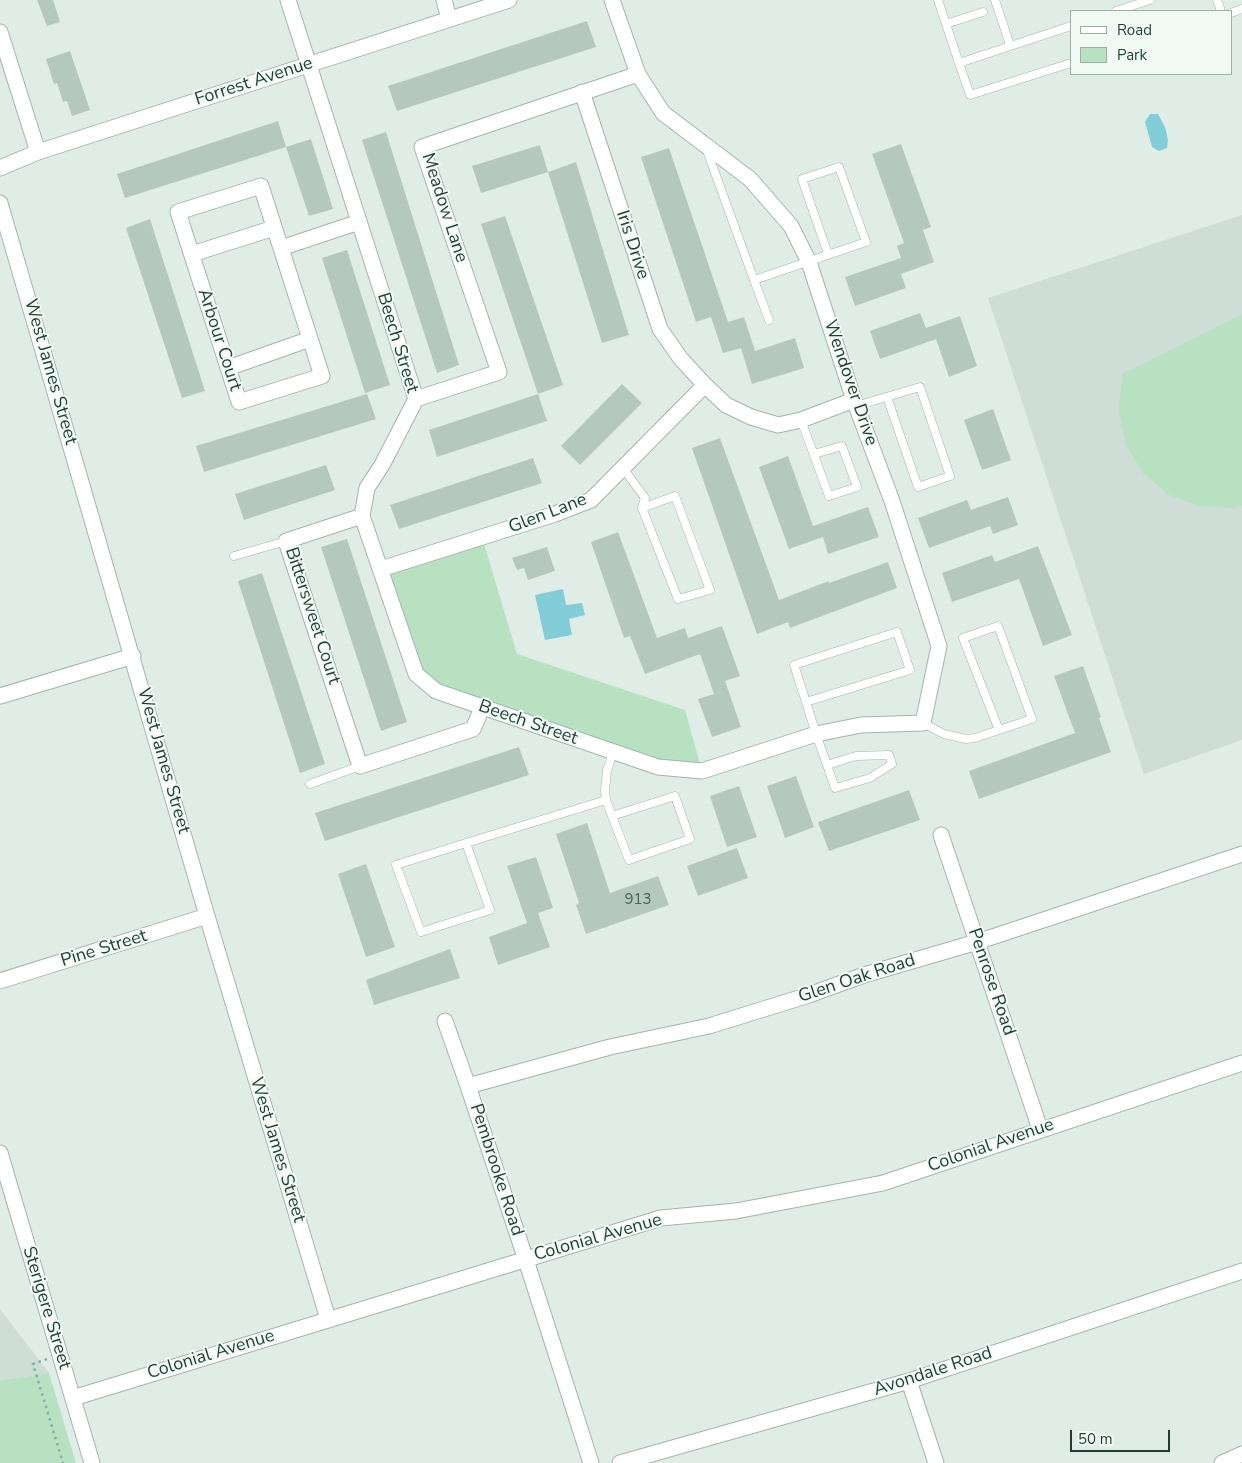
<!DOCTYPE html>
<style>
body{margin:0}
#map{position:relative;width:1242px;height:1463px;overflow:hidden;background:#e0ede7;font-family:"Nunito Sans",sans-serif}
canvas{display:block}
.legend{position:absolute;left:1070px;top:10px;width:162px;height:65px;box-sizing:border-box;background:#f1f9f5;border:1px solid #9dafa9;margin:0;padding:6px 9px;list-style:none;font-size:15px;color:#1f3f36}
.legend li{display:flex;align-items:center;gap:10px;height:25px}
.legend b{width:25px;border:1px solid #9dafa9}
.scale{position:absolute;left:1070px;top:1430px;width:100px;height:22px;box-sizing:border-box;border:2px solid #1f3f36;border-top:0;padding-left:6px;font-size:15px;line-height:18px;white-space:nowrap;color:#1f3f36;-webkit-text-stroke:4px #f1f9f5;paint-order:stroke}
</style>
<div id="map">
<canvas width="1242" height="1463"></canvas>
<ul class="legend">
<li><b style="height:6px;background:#fff"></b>Road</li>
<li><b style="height:14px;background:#b7e1c1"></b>Park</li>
</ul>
<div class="scale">50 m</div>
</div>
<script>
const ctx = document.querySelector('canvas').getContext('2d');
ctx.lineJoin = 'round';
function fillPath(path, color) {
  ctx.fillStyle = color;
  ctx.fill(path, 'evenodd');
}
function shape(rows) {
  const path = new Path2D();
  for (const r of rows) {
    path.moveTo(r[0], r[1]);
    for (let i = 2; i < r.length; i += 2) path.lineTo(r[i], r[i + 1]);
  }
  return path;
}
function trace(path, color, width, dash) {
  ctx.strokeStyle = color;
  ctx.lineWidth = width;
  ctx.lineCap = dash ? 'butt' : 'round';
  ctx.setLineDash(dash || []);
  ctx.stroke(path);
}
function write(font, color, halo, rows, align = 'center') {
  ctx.font = font + ' "Nunito Sans",sans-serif';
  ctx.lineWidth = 4;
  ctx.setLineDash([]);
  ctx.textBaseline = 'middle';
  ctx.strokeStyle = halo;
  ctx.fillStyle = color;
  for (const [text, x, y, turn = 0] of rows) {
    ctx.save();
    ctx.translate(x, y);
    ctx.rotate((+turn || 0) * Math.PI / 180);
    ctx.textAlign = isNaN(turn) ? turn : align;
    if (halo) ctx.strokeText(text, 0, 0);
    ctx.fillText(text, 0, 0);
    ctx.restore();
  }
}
fillPath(shape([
 [1242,215,1242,740,1144,774,988,298],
 [0,1309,49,1373,0,1380]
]), '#ceddd6');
fillPath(shape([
 [1242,314,1242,505,1233,508,1200,506,1169,495,1143,473,1126,445,1119,412,1122,374],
 [482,537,517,654,685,710,702,771,658,767,482,708,416,674,381,569],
 [49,1373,76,1463,0,1463,0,1380]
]), '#b7e1c1');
fillPath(shape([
 [1150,114,1158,114,1165,127,1168,140,1167,148,1159,151,1152,147,1145,122],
 [563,589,566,605,582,603,585,615,569,619,572,635,545,640,535,595]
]), '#82cdd8');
fillPath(shape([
 [37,0,53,0,60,22,47,26],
 [587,21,596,47,397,111,388,86],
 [70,51,90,110,72,116,67,101,63,102,57,83,54,84,46,59],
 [278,121,286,147,125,198,117,174],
 [386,132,459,365,437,373,362,140],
 [311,139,333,209,309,216,286,147],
 [901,144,931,227,923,230,934,262,901,274,906,288,855,306,845,277,901,258,897,246,904,243,872,154],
 [540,145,548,172,481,193,472,166],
 [669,148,728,322,744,317,755,351,795,338,804,368,752,384,741,348,723,353,711,317,696,322,641,157],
 [576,162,629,335,602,343,548,172],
 [505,216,563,385,538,394,481,224],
 [150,219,205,391,182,398,126,228],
 [347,250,390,385,365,393,322,258],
 [920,313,926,328,960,316,977,366,949,377,936,339,880,359,870,331],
 [622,384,642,403,580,465,561,446],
 [367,394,376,419,204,472,196,446],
 [538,394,547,421,437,457,429,430],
 [993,409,1011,460,982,470,964,420],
 [720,438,779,600,829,581,829,583,888,562,897,588,790,628,788,622,757,634,692,448],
 [788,456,813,526,868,507,879,537,828,554,823,537,789,549,759,467],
 [533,458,542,483,399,529,390,505],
 [326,465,335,490,244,520,235,494],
 [1008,497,1018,525,993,534,990,526,929,548,918,518,967,500,971,510],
 [618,532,657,638,685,628,688,638,722,626,740,676,725,681,741,727,712,737,698,699,714,694,700,654,645,674,630,636,624,638,591,542],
 [347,539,407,722,381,731,321,547],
 [1038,546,1072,635,1043,646,1019,579,952,602,942,573,992,555,995,562],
 [547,547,555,571,528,580,524,568,517,570,512,558],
 [262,573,325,764,300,773,238,581],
 [1083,666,1101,717,1099,718,1111,752,979,799,969,771,1075,733,1054,676],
 [519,747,529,775,325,841,315,813],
 [796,776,814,827,785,838,767,786],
 [739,786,757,837,727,847,710,796],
 [909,790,920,820,829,851,818,822],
 [587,823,610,893,658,876,669,905,586,934,576,905,579,903,556,834],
 [737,848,748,878,698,896,687,866],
 [536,857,553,908,538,913,550,947,498,965,489,937,527,923,507,866],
 [366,864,395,947,366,957,338,874],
 [450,949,460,978,374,1005,366,980]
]), '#b5c8c0');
const service = shape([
 [938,0,959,63,1071,26],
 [995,0,1010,45],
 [1217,0,1221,11],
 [1116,11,1150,0],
 [1231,13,1242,9],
 [946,24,983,12],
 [959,63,970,95,1071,63],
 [706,148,754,280],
 [769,320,754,280,866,242,839,167,802,179,828,254],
 [856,406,920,387,950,476,918,487,887,397],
 [801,420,829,496,857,487,842,446,814,454],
 [623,468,645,498,642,508,678,599,710,590,675,496,642,508],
 [234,556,286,541],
 [806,702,910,670,897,632,794,665,806,702,816,734,827,765,835,788,870,778,892,764,889,755,856,756,827,765],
 [923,723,944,734,966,739,975,738,1032,719,998,626,963,638,999,730],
 [310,784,360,766],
 [612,816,675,796,690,839,629,860,612,816,606,800,605,790,607,771,613,752],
 [466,843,490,910,421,932,396,865,466,843,606,800]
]);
const minor = shape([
 [288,0,416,399,382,465,367,488,362,516,416,674,436,691,658,767,702,771,816,734,861,725,923,723,939,646,892,501,854,400,809,262,791,226,750,179,663,113,638,74,612,0],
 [444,0,449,19],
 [0,32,38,152],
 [582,92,660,329,681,359,705,385,726,405,751,417,778,425,801,420,854,400],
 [0,168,38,152,509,0],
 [261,186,322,376,239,402,178,212,261,186],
 [0,203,207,916,328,1319],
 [281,248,359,222],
 [192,254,274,228],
 [228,368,310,339],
 [416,399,499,372,422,147,638,74],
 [362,516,286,541,360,766,473,729,482,708],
 [381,569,555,514,591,500,705,385],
 [0,696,133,656],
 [941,835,1040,1129],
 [0,981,207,916],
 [445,1021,468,1086,526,1260,591,1463],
 [468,1086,610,1047,709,1026,809,995,864,975,977,942,1242,854],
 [909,1381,936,1463],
 [73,1398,661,1218,736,1211,883,1183,1242,1063],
 [620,1463,909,1381,1242,1271],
 [1222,1463,1242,1454]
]);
const tertiary = shape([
 [0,1153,92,1463]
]);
trace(service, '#a2b5ae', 9);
trace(minor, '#a2b5ae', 17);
trace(tertiary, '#a2b5ae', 17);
trace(shape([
 [47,1359,33,1364,63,1463]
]), '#7db4a2', 2.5, [2.5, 4]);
trace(service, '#fff', 8);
trace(minor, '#fff', 15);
trace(tertiary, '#fff', 15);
write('15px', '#446158', null, [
 ["913",638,900]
]);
write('18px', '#1f3f36', '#f1f9f5', [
 ["Forrest Avenue",254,82,-18],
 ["Meadow Lane",444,208,72],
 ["Iris Drive",632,245,72],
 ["Arbour Court",219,340,72],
 ["Beech Street",397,343,73],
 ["West James Street",50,372,74],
 ["Wendover Drive",850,383,71],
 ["Glen Lane",548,514,-21],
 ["Bittersweet Court",312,616,72],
 ["Beech Street",528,723,19],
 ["West James Street",163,761,74],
 ["Pine Street",104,949,-17],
 ["Glen Oak Road",857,979,-18],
 ["Penrose Road",991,982,71],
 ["Colonial Avenue",991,1146,-19],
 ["West James Street",277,1150,73],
 ["Pembrooke Road",496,1170,72],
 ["Colonial Avenue",598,1238,-16],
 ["Sterigere Street",46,1308,73],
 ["Colonial Avenue",211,1355,-17],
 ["Avondale Road",933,1372,-18]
]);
</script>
